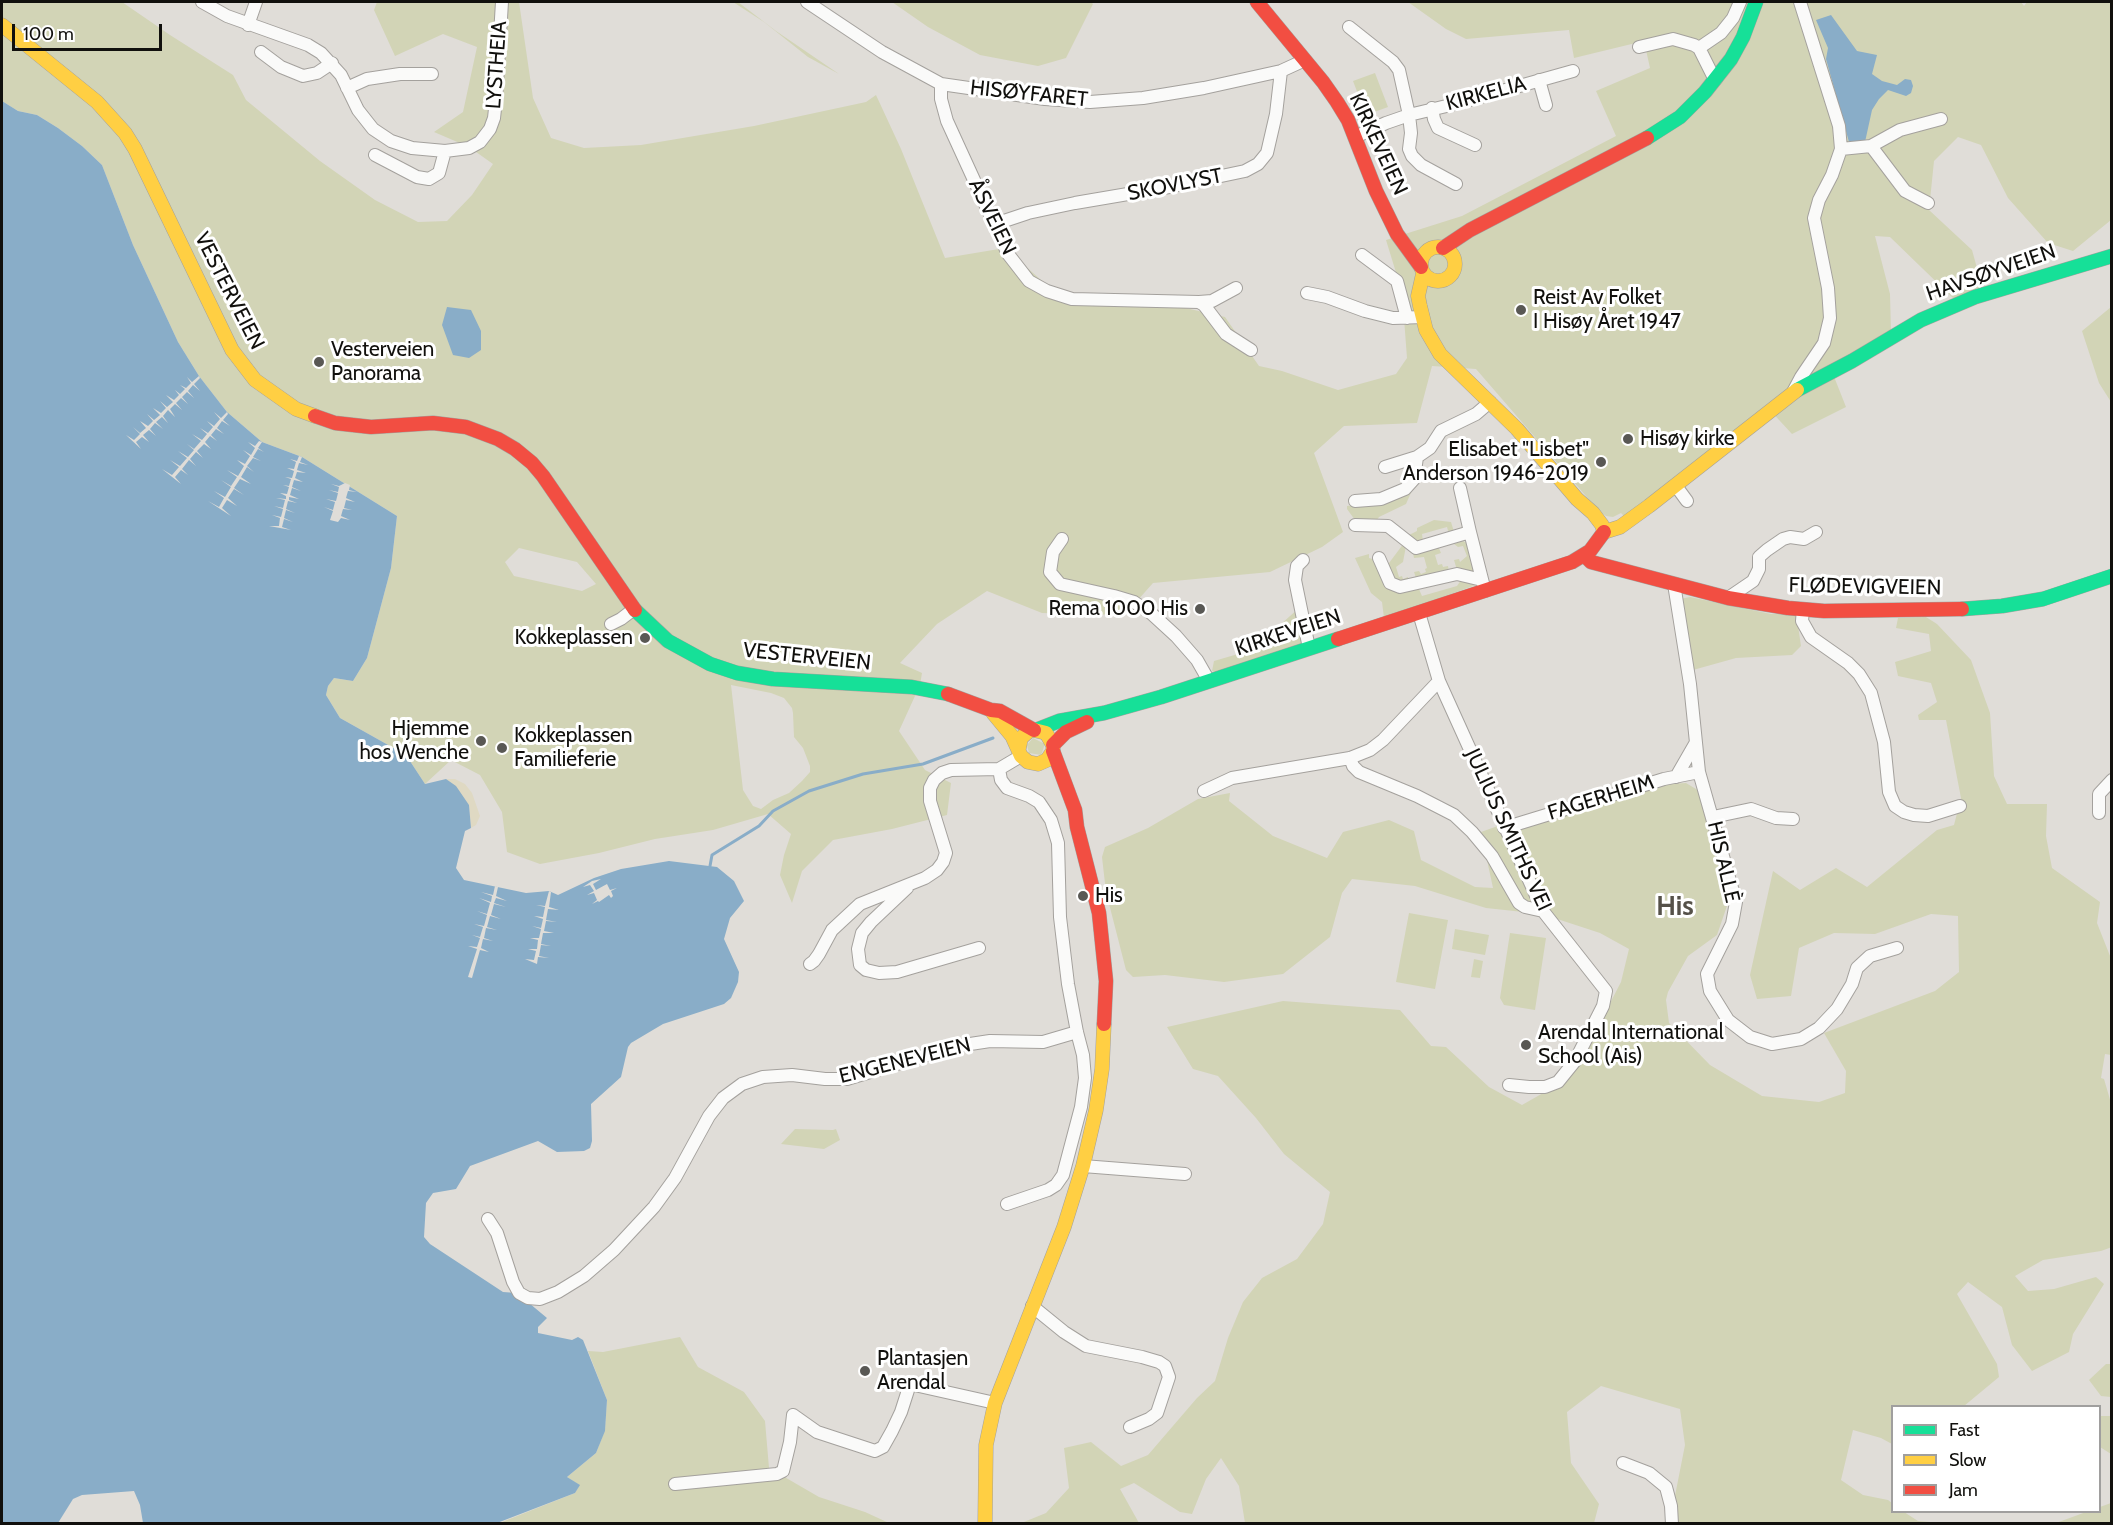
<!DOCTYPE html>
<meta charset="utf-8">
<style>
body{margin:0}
#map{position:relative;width:2113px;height:1525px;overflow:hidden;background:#e0ddd8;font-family:Cabin,sans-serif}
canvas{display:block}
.frame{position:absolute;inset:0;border:3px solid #11100d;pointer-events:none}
.legend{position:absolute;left:1891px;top:1405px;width:210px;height:108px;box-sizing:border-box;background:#fff;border:2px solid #a09f9e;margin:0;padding:8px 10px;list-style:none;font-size:18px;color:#11100d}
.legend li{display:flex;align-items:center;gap:12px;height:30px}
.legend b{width:30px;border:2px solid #a09f9e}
.scale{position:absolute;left:12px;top:24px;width:150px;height:27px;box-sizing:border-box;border:3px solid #11100d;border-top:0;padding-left:8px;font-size:18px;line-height:21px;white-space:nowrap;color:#11100d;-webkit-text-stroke:4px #fff;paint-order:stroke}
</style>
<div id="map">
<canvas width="2113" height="1525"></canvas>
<div class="frame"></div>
<ul class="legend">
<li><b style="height:8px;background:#16e098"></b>Fast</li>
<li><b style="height:8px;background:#ffcf43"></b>Slow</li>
<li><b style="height:8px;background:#f24e42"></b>Jam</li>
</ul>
<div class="scale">100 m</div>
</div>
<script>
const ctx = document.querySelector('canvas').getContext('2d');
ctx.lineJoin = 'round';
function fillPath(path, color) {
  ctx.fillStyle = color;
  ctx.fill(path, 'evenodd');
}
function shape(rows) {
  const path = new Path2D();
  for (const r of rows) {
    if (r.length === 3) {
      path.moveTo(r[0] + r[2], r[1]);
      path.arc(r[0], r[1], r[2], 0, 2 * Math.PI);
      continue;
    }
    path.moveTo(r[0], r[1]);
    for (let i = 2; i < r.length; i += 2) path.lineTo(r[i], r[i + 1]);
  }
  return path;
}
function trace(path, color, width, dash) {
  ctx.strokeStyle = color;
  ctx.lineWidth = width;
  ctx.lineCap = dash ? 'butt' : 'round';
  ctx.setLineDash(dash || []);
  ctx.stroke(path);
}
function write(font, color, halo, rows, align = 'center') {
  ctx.font = font + ' Cabin,sans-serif';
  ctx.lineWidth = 6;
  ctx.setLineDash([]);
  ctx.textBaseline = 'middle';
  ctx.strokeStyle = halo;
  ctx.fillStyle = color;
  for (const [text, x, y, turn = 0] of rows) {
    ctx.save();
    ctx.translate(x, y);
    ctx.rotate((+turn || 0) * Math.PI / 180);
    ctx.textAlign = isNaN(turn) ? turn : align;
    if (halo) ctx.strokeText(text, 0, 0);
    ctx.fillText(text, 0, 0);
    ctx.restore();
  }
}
fillPath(shape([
 [2,2,122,2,170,35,233,75,246,100,320,161,375,200,418,222,447,221,472,195,493,164,469,147,434,132,463,112,477,47,443,34,395,56,374,10,377,2,519,2,533,98,551,138,584,148,641,145,754,126,866,102,876,95,901,149,945,258,1005,248,1051,289,1108,301,1168,304,1225,317,1259,366,1282,371,1338,390,1396,374,1407,358,1402,292,1386,240,1462,216,1616,136,1596,91,1650,68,1644,41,1574,58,1569,30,1466,39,1446,29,1408,2,2021,2,2024,6,2027,2,2111,2,2111,220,2073,251,2048,243,2008,198,1981,145,1958,137,1934,161,1929,210,1972,250,1982,286,1954,299,1890,237,1875,236,1890,294,1891,332,1831,369,1846,407,1792,434,1768,408,1626,518,1621,513,1613,517,1606,516,1598,510,1476,369,1432,366,1417,423,1344,426,1314,453,1343,532,1322,547,1270,572,1153,583,1129,610,1101,615,1042,613,987,591,937,624,900,663,922,673,920,685,899,731,925,770,951,783,947,815,892,829,833,840,802,871,792,903,780,875,784,855,791,834,768,814,713,830,655,839,599,853,540,864,507,852,502,812,480,775,451,760,425,784,406,755,340,718,326,695,328,686,334,678,353,681,367,658,391,568,397,516,302,457,262,442,227,412,199,376,178,342,133,245,102,165,82,146,58,128,37,115,18,111,2,101],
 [519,548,577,562,596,584,582,591,514,576,505,562],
 [731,685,771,693,784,698,792,708,793,713,794,737,803,748,810,766,810,772,802,781,789,793,773,800,761,809,753,806,743,790],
 [733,2,738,2,776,31,839,74,808,57,764,22],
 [892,2,1091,2,1093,4,1066,58,1038,66,980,55,928,27],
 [1375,73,1388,107,1366,115,1353,81],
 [2111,307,2111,402,2099,383,2082,331],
 [1413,488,1406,504,1379,517,1377,520,1355,520,1347,509,1347,506,1375,503],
 [1434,520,1451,522,1454,532,1449,534,1447,527,1422,534,1423,541,1416,543,1407,536,1417,531,1417,528],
 [1463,541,1467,543,1477,569,1473,573,1457,570,1454,560,1459,559,1460,562,1467,556,1463,546,1458,547,1454,544],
 [1404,543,1406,546,1403,562,1396,567,1399,577,1402,576,1403,579,1408,577,1408,583,1397,583,1386,567],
 [1438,546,1441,553,1435,555,1438,565,1442,564,1443,567,1448,566,1449,572,1417,581,1414,572,1419,571,1421,574,1426,572,1425,569,1427,568,1424,557,1414,558,1413,553],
 [1369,554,1369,558,1376,560,1386,582,1418,587,1422,596,1457,586,1461,580,1474,582,1476,585,1384,618,1382,602,1371,593,1355,558],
 [1690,597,1771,614,1794,614,1797,619,1801,646,1792,655,1736,658,1693,670,1680,599],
 [1299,608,1307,643,1216,672,1212,671,1214,661,1238,654,1262,641],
 [1926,617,1937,624,1971,660,1990,713,1994,776,2007,804,2047,804,2046,836,2052,868,2100,902,2097,923,2112,961,2111,1055,2105,1054,2101,1078,2104,1079,2111,1103,2112,1247,2101,1251,2043,1260,2015,1276,2028,1291,2054,1289,2096,1277,2104,1284,2073,1334,2069,1352,2032,1371,2012,1345,2002,1307,1968,1282,1957,1294,1997,1364,1999,1377,1964,1406,1892,1406,1892,1444,1881,1438,1853,1430,1841,1480,1863,1495,1888,1500,1892,1503,1892,1512,1904,1512,1918,1521,1943,1523,1672,1523,1672,1511,1685,1445,1680,1409,1601,1386,1567,1412,1571,1463,1599,1504,1594,1523,1245,1523,1239,1486,1221,1458,1206,1479,1192,1514,1180,1512,1134,1483,1120,1489,1139,1523,1019,1524,1046,1513,1069,1488,1064,1448,1091,1442,1121,1466,1148,1455,1197,1398,1215,1381,1228,1338,1243,1302,1262,1278,1297,1259,1323,1224,1330,1192,1284,1154,1256,1118,1218,1076,1193,1069,1167,1027,1283,1001,1400,1010,1431,1046,1446,1047,1489,1087,1522,1105,1559,1084,1594,1034,1621,982,1629,949,1600,933,1542,914,1486,908,1415,886,1352,879,1342,893,1330,937,1283,974,1224,982,1165,975,1133,977,1126,970,1106,892,1102,857,1105,847,1148,828,1198,799,1230,793,1229,801,1273,836,1327,858,1343,832,1389,820,1414,831,1421,860,1475,887,1493,888,1481,832,1523,817,1640,786,1686,783,1701,792,1729,900,1717,935,1688,956,1668,992,1666,1000,1669,1023,1710,1065,1762,1096,1819,1102,1845,1093,1846,1071,1824,1033,1935,991,1959,972,1958,916,1931,914,1875,934,1834,933,1799,948,1791,996,1757,999,1750,975,1773,871,1800,890,1836,868,1867,887,1937,830,1954,825,1961,798,1946,720,1919,720,1918,715,1937,702,1931,683,1898,676,1895,662,1931,651,1929,634,1896,628,1898,618],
 [1033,738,1045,744,1041,755,1029,753,1027,745],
 [1409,913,1448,920,1435,989,1396,982],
 [1455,929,1489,935,1485,955,1452,949],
 [1510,933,1546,938,1535,1010,1504,1005,1500,998],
 [1474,959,1483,961,1480,978,1471,977],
 [795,1129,833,1130,836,1129,840,1140,824,1149,781,1144],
 [680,1337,698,1367,744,1392,765,1421,769,1468,819,1497,865,1512,889,1523,497,1524,575,1493,579,1485,567,1477,596,1453,605,1430,607,1400,588,1351,603,1352],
 [2106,1364,2111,1364,2111,1397,2101,1396,2089,1380],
 [2100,1416,2111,1416,2111,1454,2100,1447],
 [2111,1503,2111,1523,2056,1523,2086,1512,2100,1512,2100,1507]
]), '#d2d4b6');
fillPath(shape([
 [446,779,455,779,465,784,472,793,480,816,476,825,471,828,469,805]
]), '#dfd9c3');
fillPath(shape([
 [1831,15,1857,51,1877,55,1872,74,1882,81,1897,85,1905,79,1911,80,1913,86,1911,93,1906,96,1888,90,1879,99,1872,110,1865,142,1849,142,1826,59,1828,48,1816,20],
 [2,101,18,111,37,115,58,128,82,146,102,165,133,245,178,342,199,376,227,412,262,442,302,457,397,516,391,568,367,658,353,681,334,678,328,686,326,695,340,718,406,755,425,784,446,779,456,786,469,805,471,828,465,831,456,868,464,880,526,893,549,891,558,895,594,878,621,869,669,861,717,867,734,881,744,901,730,918,724,939,739,972,738,982,731,998,724,1004,663,1024,631,1043,628,1047,621,1077,591,1104,592,1141,590,1148,584,1151,557,1152,538,1141,470,1166,456,1189,433,1193,426,1203,424,1237,430,1244,503,1292,517,1293,547,1318,538,1327,538,1333,572,1340,578,1337,583,1340,607,1400,605,1431,596,1453,567,1477,580,1485,575,1493,497,1523,143,1523,140,1505,134,1491,82,1495,73,1499,58,1523,2,1523],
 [447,307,471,310,481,331,481,350,469,358,453,355,442,325]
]), '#89adc8');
fillPath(shape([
 [199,376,200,378,194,384,200,391,193,385,188,391,194,398,187,392,182,397,188,404,181,398,176,403,182,410,175,404,170,409,175,417,168,410,163,416,168,423,162,417,156,422,163,429,155,423,150,429,156,436,149,430,143,435,149,442,142,437,136,442,141,449,126,435,134,440,140,434,133,427,140,433,146,428,140,421,148,426,153,421,147,414,154,420,160,415,153,408,161,413,166,408,160,401,167,407,173,402,166,395,174,400,179,395,175,390,180,394,185,389,180,385,186,388,191,383,187,377,192,382],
 [214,412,221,418,227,412,228,414,223,420,230,426,222,421,217,428,224,434,216,429,211,435,217,441,210,436,205,442,211,449,204,444,197,451,203,458,196,452,190,459,196,466,189,460,182,469,188,475,181,470,175,477,181,484,162,469,172,475,179,467,170,460,180,466,187,458,178,451,188,457,194,450,187,444,194,449,201,441,192,434,202,440,207,434,200,428,208,433,213,427,207,421,214,426,220,419],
 [259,441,262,442,258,448,264,452,258,449,253,457,261,461,253,458,247,466,254,472,247,467,241,477,251,484,240,479,234,488,244,495,234,489,228,498,237,506,227,500,222,508,231,516,208,501,219,507,224,498,214,491,225,497,231,487,221,480,231,486,237,477,227,470,238,476,244,466,237,460,245,464,250,456,243,450,251,455,255,448,248,442,255,446],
 [299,456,302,457,300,462,308,465,299,463,297,470,306,473,297,472,295,478,303,482,294,480,292,487,301,491,292,488,290,495,299,499,289,497,289,500,297,503,288,501,286,509,295,513,286,510,284,518,293,522,284,519,282,527,291,530,269,526,279,526,280,518,272,515,281,517,283,509,274,506,283,508,285,500,276,498,286,499,286,496,280,493,287,494,289,487,283,485,289,486,291,479,285,477,292,478,294,471,287,468,294,469,296,462,290,459,297,461],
 [345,483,350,485,349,490,357,492,348,491,346,498,355,502,346,500,344,508,352,510,343,509,341,516,350,520,341,518,338,522,330,520,333,511,324,507,333,510,335,502,326,499,336,501,338,493,329,490,338,492,339,487,331,484,339,486],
 [601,879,593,884,596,890,607,884,610,890,617,888,611,891,613,896,611,898,609,895,599,902,598,901,592,904,597,900,594,893,587,895,594,891,590,885,583,887,592,881],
 [495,886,498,887,496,896,507,901,496,898,494,903,506,907,494,904,491,915,501,919,490,916,487,927,497,930,486,928,484,938,493,941,483,939,481,948,489,952,480,950,472,978,468,977,477,949,468,946,477,947,480,938,472,935,480,937,483,927,474,924,484,926,487,915,477,911,487,914,490,903,479,898,491,902,492,896,481,892,493,895],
 [549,891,551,892,549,907,559,910,548,909,546,920,557,922,546,921,544,931,554,933,543,933,541,944,551,946,541,945,539,956,549,958,538,957,537,964,525,959,534,960,536,951,528,949,537,949,538,940,530,938,539,938,541,929,532,926,541,928,543,919,534,916,543,917,545,907,536,905,545,906]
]), '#e0ddd8');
trace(shape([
 [710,866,712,855,759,826,773,811,809,791,863,774,923,764,993,738]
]), '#89adc8', 3);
const street = shape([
 [202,2,227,16,308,45,321,53,341,75,358,110,373,129,391,141,412,148,445,151,469,148,480,142,490,129,494,118,496,100,502,2],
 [807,2,882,52,941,84,1045,99,1090,102,1143,98,1204,88,1281,71,1305,60],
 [248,25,256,2],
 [1349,27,1393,62,1399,70,1409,115,1411,133,1409,149,1412,156,1421,165,1456,184],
 [1639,47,1673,39,1694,45,1699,48,1712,74,1716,79],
 [1699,48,1721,33,1733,18,1740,2],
 [261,52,281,67,303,76,317,73,332,63],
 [1539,80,1546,105],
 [941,84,941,99,947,121,974,180,1008,254,1029,281,1047,291,1072,299,1199,302,1212,301,1236,288],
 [347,88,367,79,400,74,432,74],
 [1432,108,1434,119,1438,128,1475,145],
 [1355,137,1386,123,1409,115,1459,103,1573,71],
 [1871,146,1905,191,1928,203],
 [1841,149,1871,146,1900,130,1941,119],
 [375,155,417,177,429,179,439,173,445,151],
 [995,224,1028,213,1075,203,1169,187,1245,171,1258,164,1267,153,1276,114,1281,71],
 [1362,255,1397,281,1407,318],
 [1307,293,1327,297,1365,311,1393,318,1423,317],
 [1199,302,1204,305,1226,334,1251,350],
 [1793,392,1801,377,1824,343,1830,318,1828,288,1814,218,1819,200,1832,175,1841,149,1839,126,1800,2],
 [1385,467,1417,457,1430,448,1441,431,1476,414,1490,402],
 [1676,486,1687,501],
 [1460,488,1470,532],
 [1355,501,1381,499,1405,489,1414,479,1417,457],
 [1355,525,1388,526,1416,548,1470,532,1485,591],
 [1062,539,1053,552,1050,572,1060,584,1114,596,1134,602,1152,614,1176,636,1197,660,1209,681],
 [1379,558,1390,583,1400,587,1457,574,1482,580],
 [1303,560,1297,566,1295,580,1309,648],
 [1674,584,1690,684,1699,772,1736,902,1732,924,1707,974,1710,991,1728,1020,1750,1037,1772,1044,1801,1039,1819,1028,1837,1009,1852,984,1857,968,1870,956,1897,948],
 [1728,598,1753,581,1759,569,1759,557,1767,550,1783,539,1790,537,1804,539,1816,532],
 [1803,609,1802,621,1811,637,1848,663,1859,674,1871,693,1884,742,1889,792,1895,806,1904,812,1914,815,1928,816,1960,806],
 [1419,613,1439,681,1543,911,1606,991,1603,1006,1575,1061,1558,1082,1545,1087,1529,1087,1509,1085],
 [611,624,621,619,634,609],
 [1350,758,1353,766,1359,772,1417,796,1454,815,1472,832,1492,856,1519,903,1525,907,1543,911],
 [999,769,1001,780,1007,788,1029,796,1039,802,1051,820,1058,843,1060,917,1068,984,1077,1032,1083,1055,1085,1078,1081,1107,1063,1175,1056,1185,1048,1190,1007,1204],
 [1676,777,1695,744],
 [1204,791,1232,778,1350,758,1370,750,1383,740,1439,681],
 [2099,813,2099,794,2112,780],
 [1713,817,1751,809,1776,818,1793,819],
 [1504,828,1664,779,1699,772],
 [907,888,871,922,862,933,858,949,860,965,866,970,879,973,897,972,979,948],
 [810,964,814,961,819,954,832,930,860,904,925,878,937,870,943,862,946,853,930,801,930,788,934,780,942,773,951,770,999,769,1021,756],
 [1083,1166,1185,1174],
 [488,1219,497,1233,513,1282,519,1293,528,1298,540,1299,558,1292,584,1276,614,1250,654,1207,675,1178,709,1116,723,1098,742,1084,763,1077,792,1075,825,1079,847,1079,957,1046,990,1041,1043,1042,1077,1032],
 [1032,1306,1064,1332,1086,1346,1142,1357,1159,1362,1165,1366,1169,1377,1157,1413,1149,1419,1130,1427],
 [793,1415,817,1432,875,1451,883,1447,892,1431,901,1412,910,1384,995,1403],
 [1623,1463,1649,1473,1666,1487,1671,1506,1672,1524],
 [675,1484,777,1474,783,1471,790,1442,793,1415]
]);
const fast = shape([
 [1647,138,1680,117,1705,92,1731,59,1743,37,1756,2],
 [1797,390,1852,361,1921,320,1975,297,2112,256],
 [1962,609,2002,606,2043,599,2112,576],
 [635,610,668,641,710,664,737,673,773,679,912,687,948,694],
 [1036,730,1059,721,1104,713,1161,697,1338,639]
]);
const slow = shape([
 [2,25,97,102,125,133,135,149,232,350,255,380,296,409,315,416],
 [1438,264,17],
 [1423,274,1418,296,1420,306,1426,330,1440,354,1517,429,1577,499,1593,513,1602,525,1604,532],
 [1604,532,1620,527,1649,506,1797,390],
 [993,713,1012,736,1021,756,1028,762,1038,764,1047,760,1053,751,1053,745,1046,733,1034,730,1029,731,1021,738,1019,748],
 [985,1524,986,1445,995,1403,1064,1227,1083,1166,1096,1110,1102,1069,1104,1024]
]);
const jam = shape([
 [1257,2,1323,82,1337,102,1348,120,1376,191,1397,234,1421,267],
 [1443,248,1470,230,1647,138],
 [315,416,335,423,371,427,433,423,466,427,498,439,515,449,532,463,543,476,635,610],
 [1584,555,1591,562,1728,598,1788,608,1824,611,1962,609],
 [1338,639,1572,562,1590,551,1604,532],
 [948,694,991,710,1000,711,1034,730],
 [1053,745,1066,732,1087,722],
 [1053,751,1075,810,1077,827,1099,913,1106,981,1104,1024]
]);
trace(street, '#a4a19d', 14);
trace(fast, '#a4a19d', 15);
trace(slow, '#a4a19d', 15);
trace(jam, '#a4a19d', 15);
trace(street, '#fafaf9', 12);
trace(fast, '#16e098', 14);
trace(slow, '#ffcf43', 14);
trace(jam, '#f24e42', 14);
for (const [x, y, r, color] of [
 [1521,310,6,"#595854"],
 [319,362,6,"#595854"],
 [1628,439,6,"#595854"],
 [1601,462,6,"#595854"],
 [1200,609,6,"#595854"],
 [645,638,6,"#595854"],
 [481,741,6,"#595854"],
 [502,748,6,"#595854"],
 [1083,896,6,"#595854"],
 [1526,1045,6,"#595854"],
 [865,1371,6,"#595854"]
]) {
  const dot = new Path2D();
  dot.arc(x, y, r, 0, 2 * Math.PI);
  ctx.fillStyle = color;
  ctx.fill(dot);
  trace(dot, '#fff', 2);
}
write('21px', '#11100d', '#fff', [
 ["LYSTHEIA",497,65,-86],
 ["HISØYFARET",1029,94,6],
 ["KIRKELIA",1486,94,-15],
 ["KIRKEVEIEN",1378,144,65],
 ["SKOVLYST",1175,185,-11],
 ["ÅSVEIEN",992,217,64],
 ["HAVSØYVEIEN",1991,273,-19],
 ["VESTERVEIEN",229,291,63],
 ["FLØDEVIGVEIEN",1865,587,1],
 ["KIRKEVEIEN",1288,633,-18],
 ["VESTERVEIEN",807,657,6],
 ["FAGERHEIM",1601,798,-17],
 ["JULIUS SMITHS VEI",1508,830,65],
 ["HIS ALLÈ",1723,862,77],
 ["ENGENEVEIEN",905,1061,-14]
]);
write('21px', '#11100d', '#fff', [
 ["Reist Av Folket",1533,298],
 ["I Hisøy Året 1947",1533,322],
 ["Vesterveien",331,350],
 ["Panorama",331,374],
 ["Hisøy kirke",1640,439],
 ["Elisabet \"Lisbet\"",1589,450,"right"],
 ["Anderson 1946-2019",1589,474,"right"],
 ["Rema 1000 His",1188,609,"right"],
 ["Kokkeplassen",633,638,"right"],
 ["Hjemme",469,729,"right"],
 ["hos Wenche",469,753,"right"],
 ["Kokkeplassen",514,736],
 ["Familieferie",514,760],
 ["His",1095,896],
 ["Arendal International",1538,1033],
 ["School (Ais)",1538,1057],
 ["Plantasjen",877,1359],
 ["Arendal",877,1383]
], 'left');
write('bold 27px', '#555149', '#fff', [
 ["His",1675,907]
]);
</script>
